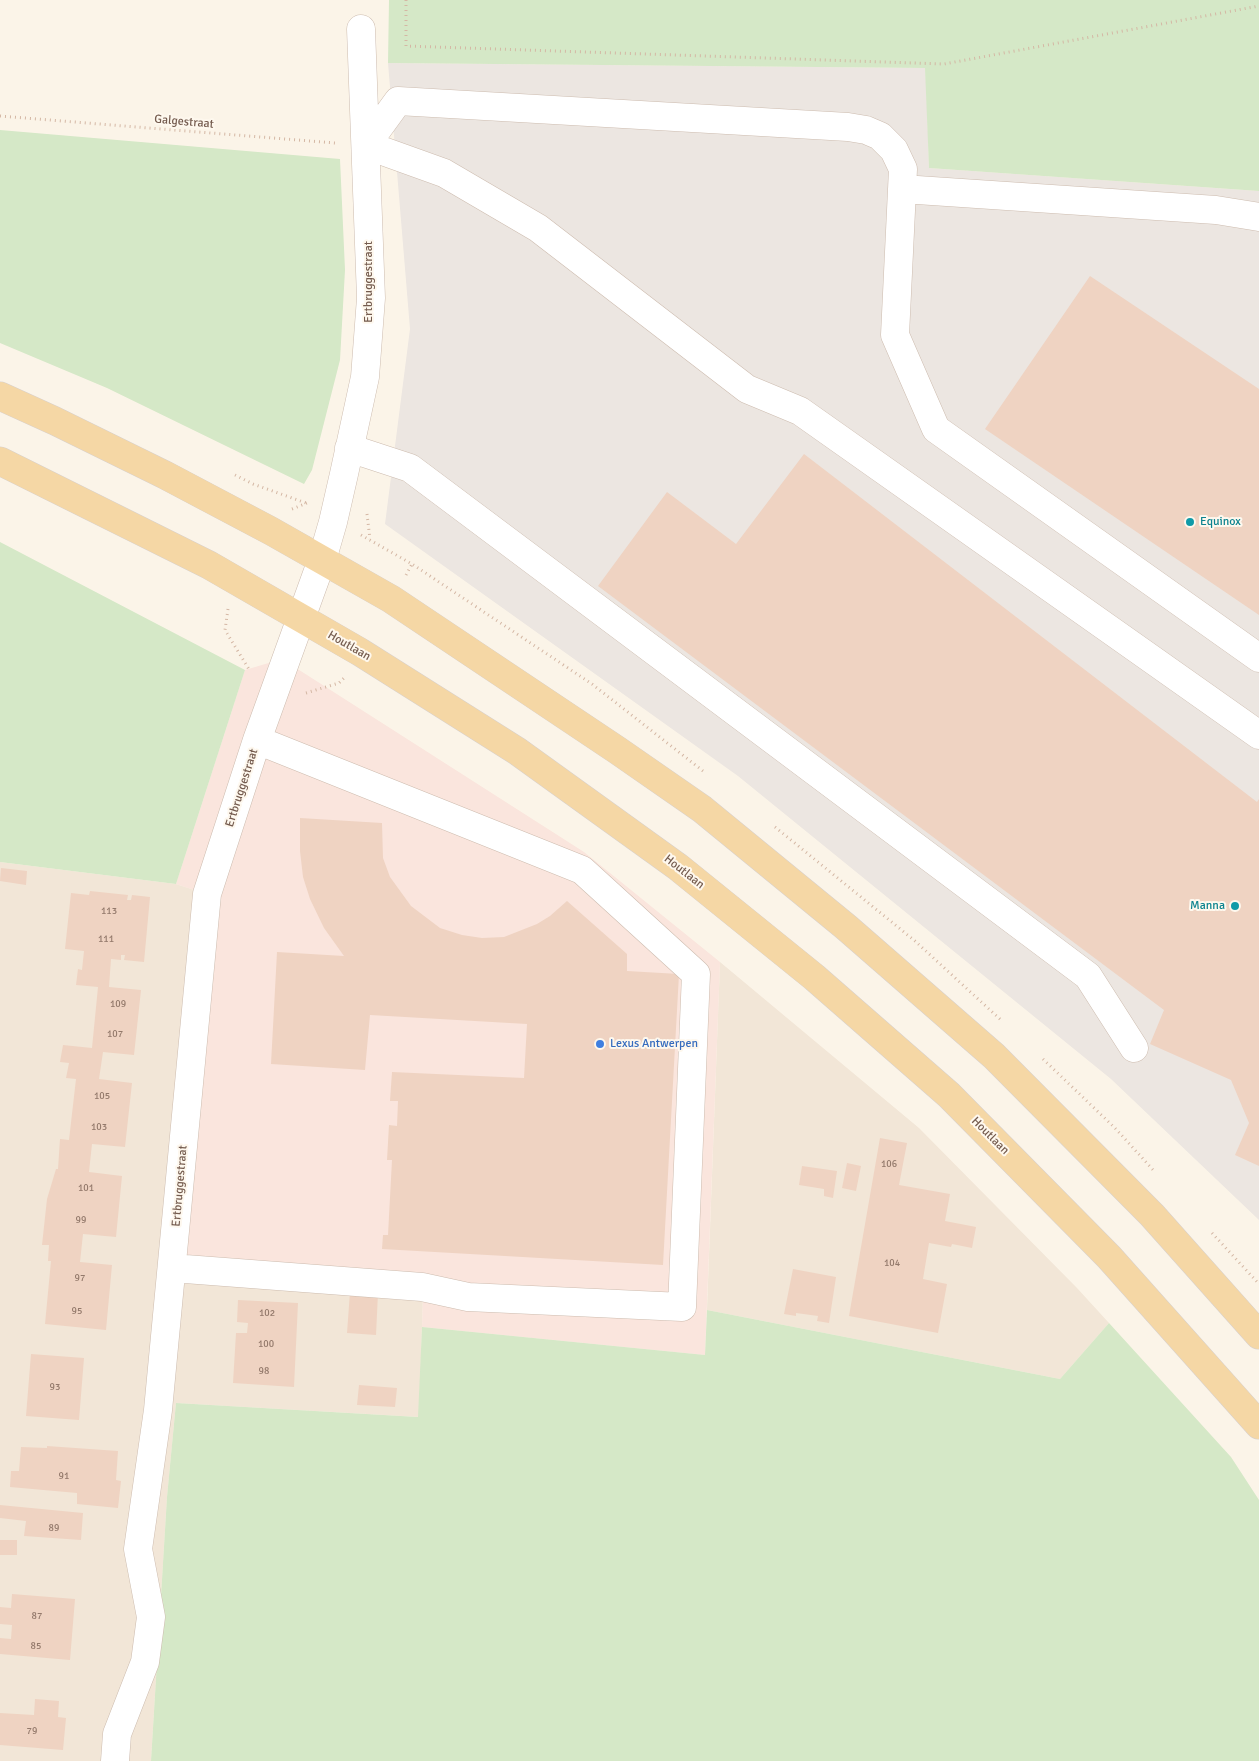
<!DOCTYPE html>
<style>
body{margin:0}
canvas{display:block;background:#fbf4e8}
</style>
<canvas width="1259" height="1761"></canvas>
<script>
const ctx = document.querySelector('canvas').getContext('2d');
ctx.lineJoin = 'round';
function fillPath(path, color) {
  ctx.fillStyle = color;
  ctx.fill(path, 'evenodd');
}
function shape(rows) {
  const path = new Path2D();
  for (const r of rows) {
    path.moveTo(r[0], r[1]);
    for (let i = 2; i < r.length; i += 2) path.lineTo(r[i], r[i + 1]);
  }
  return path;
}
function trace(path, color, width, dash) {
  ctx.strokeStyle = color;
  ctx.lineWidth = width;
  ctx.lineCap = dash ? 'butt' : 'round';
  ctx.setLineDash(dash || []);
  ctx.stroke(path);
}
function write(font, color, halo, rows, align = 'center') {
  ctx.font = font + ' Signika,sans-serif';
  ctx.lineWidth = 4;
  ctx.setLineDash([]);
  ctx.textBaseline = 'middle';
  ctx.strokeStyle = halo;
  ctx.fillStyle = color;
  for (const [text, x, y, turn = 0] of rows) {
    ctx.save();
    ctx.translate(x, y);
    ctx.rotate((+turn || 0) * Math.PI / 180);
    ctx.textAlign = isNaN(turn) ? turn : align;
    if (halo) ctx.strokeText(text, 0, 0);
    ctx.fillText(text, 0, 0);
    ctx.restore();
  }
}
fillPath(shape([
 [0,862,176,884,207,894,423,1296,419,1417,176,1403,167,1497,151,1761,0,1761],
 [720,962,919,1128,1077,1288,1109,1323,1060,1379,707,1310]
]), '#f2e6d7');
fillPath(shape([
 [282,659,584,852,720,962,705,1355,422,1327,423,1297,171,1277,206,894,176,884,245,670]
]), '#fae5dd');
fillPath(shape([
 [388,63,926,68,929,168,1259,191,1259,1220,1111,1079,738,776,385,524,410,329]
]), '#ece6e1');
fillPath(shape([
 [389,0,1259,0,1259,191,929,168,925,68,388,63],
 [0,130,340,159,345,270,340,360,312,470,304,484,107,388,0,343],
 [0,542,245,670,176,884,0,862],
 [707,1310,1060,1379,1109,1323,1231,1457,1259,1500,1259,1761,151,1761,167,1497,176,1403,418,1417,422,1327,705,1355]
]), '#d5e8c7');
fillPath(shape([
 [1090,276,1259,389,1259,615,985,429],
 [804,454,1257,802,1259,799,1259,1166,1235,1155,1249,1123,1231,1080,1150,1044,1164,1010,598,586,667,492,736,544],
 [300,818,382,823,383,858,390,877,411,906,440,928,462,935,482,938,504,937,537,924,550,916,567,901,627,954,627,971,679,974,663,1265,382,1249,383,1235,388,1235,392,1160,387,1160,389,1125,397,1126,398,1101,390,1101,392,1072,524,1078,527,1024,370,1015,365,1070,271,1064,277,952,344,956,324,928,310,899,303,877,300,851],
 [1,868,27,871,26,885,0,881],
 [90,891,128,895,127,900,131,900,132,895,150,897,144,962,124,960,125,955,121,955,121,960,111,959,109,987,141,990,134,1055,103,1052,99,1079,132,1083,125,1147,92,1144,89,1172,122,1176,116,1237,83,1234,80,1262,112,1265,106,1330,45,1324,51,1261,48,1261,49,1245,42,1245,47,1199,56,1169,58,1169,60,1139,69,1140,76,1079,66,1078,69,1063,60,1062,63,1045,92,1048,98,987,76,985,78,969,82,970,84,951,65,949,71,893,89,895],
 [880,1138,907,1143,899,1185,950,1194,945,1221,976,1227,972,1248,952,1244,951,1247,929,1243,923,1279,947,1284,938,1333,849,1316],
 [847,1163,861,1166,856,1191,842,1188],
 [802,1166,837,1171,833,1198,824,1196,824,1189,799,1185],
 [793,1269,836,1277,829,1323,817,1321,818,1316,796,1313,796,1316,784,1314],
 [350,1292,378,1293,376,1335,347,1333],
 [238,1300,298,1303,294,1387,233,1383,236,1333,247,1333,248,1323,237,1322],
 [31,1354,84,1358,79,1420,26,1416],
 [359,1385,397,1388,395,1407,357,1405],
 [47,1446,118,1451,116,1480,121,1481,118,1508,77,1504,77,1493,10,1487,11,1471,19,1471,21,1447,47,1448],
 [0,1505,83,1513,81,1540,24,1536,26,1521,0,1518],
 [0,1540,17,1540,17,1555,0,1555],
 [12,1594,75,1599,70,1660,0,1654,0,1638,11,1639,12,1625,0,1624,0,1607,11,1608],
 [35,1699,59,1701,58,1717,66,1718,63,1750,0,1745,0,1713,34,1715]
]), '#efd3c2');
const minor = shape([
 [366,145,398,101,848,127,866,130,880,136,894,150,903,169,895,335,936,429,1259,658],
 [366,145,444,173,538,228,747,389,800,411,1259,735],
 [902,189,1216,210,1259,217],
 [349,448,410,468,1088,976,1134,1048],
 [172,1268,422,1287,468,1297,682,1307,696,974,582,870,257,740],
 [115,1761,117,1734,145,1662,151,1617,138,1549,158,1410,207,894,257,740,322,560,333,522,344,474,365,377,371,298,361,29]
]);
const major = shape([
 [0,396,55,421,165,475,271,531,391,599,617,750,702,809,846,927,994,1056,1152,1215,1259,1335],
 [0,461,209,565,360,652,517,751,678,867,814,977,949,1095,1109,1257,1259,1425]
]);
trace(minor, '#cdbcaf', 29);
trace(major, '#d8d1cd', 29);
trace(shape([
 [406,0,406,46,944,64,1259,6],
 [0,116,335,143],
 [235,475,253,484,306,503],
 [292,509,307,503],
 [367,514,370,539],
 [361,535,412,564,592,684,703,771],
 [406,575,412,564],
 [228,609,225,630,250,671],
 [306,693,339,683,345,677],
 [775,827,915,941,1002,1021],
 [1043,1059,1115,1128,1155,1172],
 [1212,1233,1259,1284]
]), '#d4b7a4', 3, [1, 4]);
trace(minor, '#fff', 28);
trace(major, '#f5d7a5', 28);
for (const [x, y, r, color] of [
 [1190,522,5,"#0f9aa8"],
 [1235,906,5,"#0f9aa8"],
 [600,1044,5,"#3f7fe0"]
]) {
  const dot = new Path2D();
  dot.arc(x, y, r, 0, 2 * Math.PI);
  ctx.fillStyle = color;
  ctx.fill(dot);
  trace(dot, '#fef8ee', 2);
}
write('10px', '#93796b', null, [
 ["113",109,911],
 ["111",106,939],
 ["109",118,1004],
 ["107",115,1034],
 ["105",102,1096],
 ["103",99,1127],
 ["106",889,1164],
 ["101",86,1188],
 ["99",81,1220],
 ["104",892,1263],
 ["97",80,1278],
 ["95",77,1311],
 ["102",267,1313],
 ["100",266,1344],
 ["98",264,1371],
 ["93",55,1387],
 ["91",64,1476],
 ["89",54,1528],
 ["87",37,1616],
 ["85",36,1646],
 ["79",32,1731]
]);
write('12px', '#745b4e', '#fef8ee', [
 ["Galgestraat",184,122,5],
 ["Ertbruggestraat",369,282,-90],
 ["Houtlaan",349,646,30],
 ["Ertbruggestraat",242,788,-72],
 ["Houtlaan",684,872,38],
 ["Houtlaan",990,1136,45],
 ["Ertbruggestraat",180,1186,-85]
]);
write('12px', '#0d838f', '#fef8ee', [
 ["Equinox",1200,522],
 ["Manna",1225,906,"right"]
], 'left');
write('12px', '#366cbe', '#fef8ee', [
 ["Lexus Antwerpen",610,1044]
], 'left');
</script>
